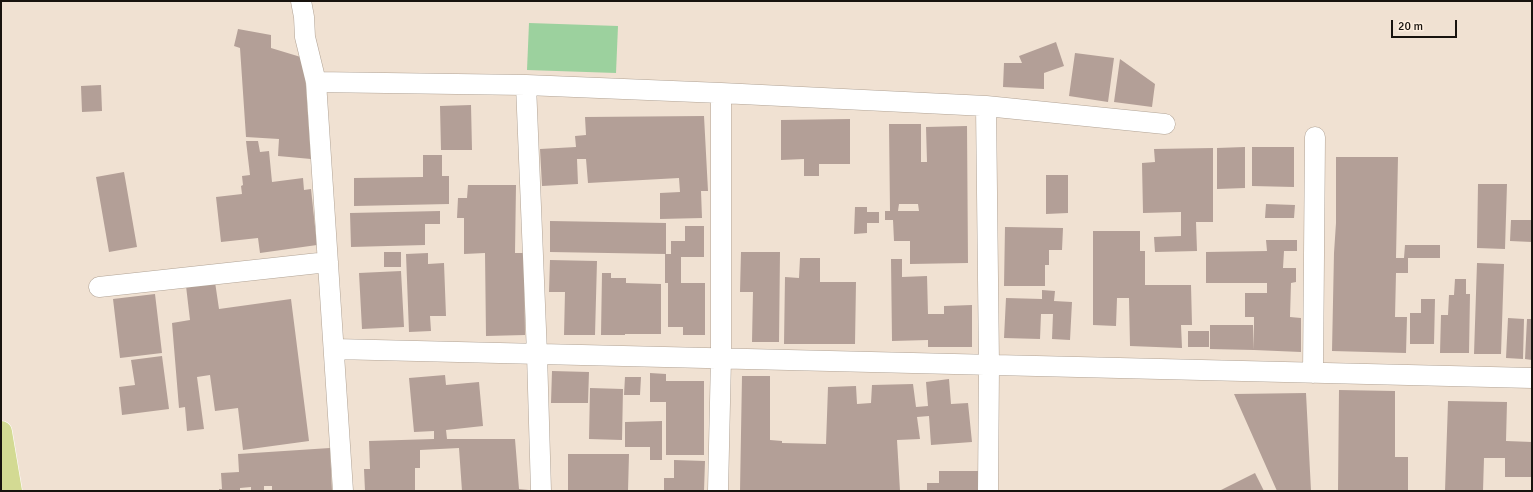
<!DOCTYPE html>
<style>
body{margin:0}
#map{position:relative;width:1533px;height:492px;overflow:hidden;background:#f0e1d2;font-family:Signika,sans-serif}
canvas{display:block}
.frame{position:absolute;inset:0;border:2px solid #18130e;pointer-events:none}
.scale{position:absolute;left:1391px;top:20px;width:66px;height:18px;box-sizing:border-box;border:2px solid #18130e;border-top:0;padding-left:5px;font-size:12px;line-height:14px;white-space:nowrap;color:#18130e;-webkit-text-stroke:3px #fdeedf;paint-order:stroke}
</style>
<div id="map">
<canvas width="1533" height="492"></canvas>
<div class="frame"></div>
<div class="scale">20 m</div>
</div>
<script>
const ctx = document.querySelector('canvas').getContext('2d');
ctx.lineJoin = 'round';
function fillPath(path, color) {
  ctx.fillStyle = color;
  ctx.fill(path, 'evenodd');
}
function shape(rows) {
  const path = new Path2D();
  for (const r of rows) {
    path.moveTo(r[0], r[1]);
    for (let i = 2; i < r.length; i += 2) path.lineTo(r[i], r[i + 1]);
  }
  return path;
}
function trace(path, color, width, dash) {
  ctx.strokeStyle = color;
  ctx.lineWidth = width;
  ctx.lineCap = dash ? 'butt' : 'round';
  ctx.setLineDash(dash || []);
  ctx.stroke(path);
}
fillPath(shape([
 [529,23,618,26,616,73,527,70]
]), '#9cd19e');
fillPath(shape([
 [238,29,271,35,271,48,304,58,311,159,278,156,279,139,246,137,240,48,234,46],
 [1056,42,1064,66,1044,73,1044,89,1003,87,1004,63,1022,63,1019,56],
 [1075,53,1114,58,1108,102,1069,96],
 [1120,59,1155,84,1152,107,1114,102],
 [101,85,102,111,82,112,81,86],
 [471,105,472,150,441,150,440,106],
 [704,116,708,191,701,191,702,218,660,219,660,193,680,192,679,178,588,183,586,159,577,159,578,184,542,186,540,149,576,147,575,136,586,135,585,117],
 [850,119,850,164,819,164,819,176,804,176,804,159,781,160,781,120],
 [889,124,921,124,921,162,927,162,926,127,967,126,968,263,910,264,910,241,894,241,893,220,885,220,885,211,890,211],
 [899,204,918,204,919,211,898,211],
 [246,141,258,141,260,152,269,151,272,182,303,178,304,190,311,189,317,245,260,253,258,238,221,242,216,197,242,194,241,186,243,185,242,176,250,175],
 [1245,147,1245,188,1217,189,1217,148],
 [1252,147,1294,147,1294,187,1252,186],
 [1213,148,1213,222,1196,222,1197,251,1155,252,1154,237,1181,236,1181,212,1143,213,1142,163,1155,162,1154,149],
 [423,155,442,155,442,176,449,176,449,204,354,206,354,178,423,177],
 [1336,157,1398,157,1396,258,1404,258,1405,245,1440,245,1440,258,1408,258,1408,273,1396,273,1395,317,1407,317,1406,353,1332,351,1334,253,1336,223],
 [124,172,137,247,109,252,96,177],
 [1046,175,1068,175,1068,213,1046,214],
 [1478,184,1507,184,1505,249,1477,248],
 [468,185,516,185,515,253,524,253,525,335,486,336,485,253,464,254,464,218,457,218,458,198,467,198],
 [1266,204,1295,205,1294,218,1265,218],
 [855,207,867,207,867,212,879,212,879,223,867,223,867,233,854,234],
 [440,211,440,224,425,224,425,245,351,247,350,213],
 [1511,220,1532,220,1532,242,1510,241],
 [550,221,666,223,666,254,550,252],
 [685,226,704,226,704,257,681,257,681,283,705,283,705,335,683,335,683,327,668,327,668,283,665,283,665,254,671,254,671,241,685,241],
 [1005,227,1063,228,1062,250,1049,250,1049,265,1045,265,1045,286,1004,286],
 [1093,231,1140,231,1140,251,1145,251,1145,285,1191,285,1192,325,1181,325,1182,348,1130,346,1129,298,1117,298,1116,326,1093,325],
 [1266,240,1297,240,1297,251,1284,251,1283,268,1296,268,1296,282,1291,283,1290,317,1301,318,1301,352,1254,350,1254,317,1245,317,1245,293,1267,293,1267,283,1206,283,1206,252,1267,251],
 [384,252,401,252,401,267,384,267],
 [741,252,780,252,779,342,752,342,753,292,740,292],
 [428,253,428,264,444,263,446,316,430,316,431,331,409,332,406,254],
 [800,258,820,258,820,282,856,282,855,344,784,344,785,277,799,278],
 [891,259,902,259,902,277,927,276,928,314,944,314,944,306,972,305,972,347,928,347,928,340,892,341],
 [550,260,597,261,595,335,564,335,565,292,549,292],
 [1477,263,1504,264,1501,354,1474,354],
 [401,271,404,327,362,329,359,273],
 [602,273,611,273,611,278,626,278,626,283,661,284,661,334,625,334,625,335,601,335],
 [1455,279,1466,279,1466,294,1470,294,1469,353,1440,353,1441,315,1448,315,1449,295,1454,295],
 [215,282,219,309,291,299,309,441,243,450,238,408,215,411,210,375,197,377,204,429,187,431,185,407,179,408,172,323,190,320,186,286],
 [1042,290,1055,291,1054,301,1072,302,1070,340,1052,339,1053,314,1041,314,1040,339,1004,338,1006,298,1042,299],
 [155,294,162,353,120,358,113,299],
 [1421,299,1435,299,1434,344,1410,344,1410,313,1421,313],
 [1508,318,1524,319,1523,359,1506,358],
 [1527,319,1532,319,1532,360,1525,359],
 [1210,325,1253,325,1254,350,1210,349],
 [1188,331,1209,331,1209,347,1188,347],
 [162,356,169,409,122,415,119,387,135,385,131,360],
 [552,371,589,372,588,403,551,403],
 [650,373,666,374,666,381,704,381,704,455,666,455,666,402,650,402],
 [445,375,446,385,479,382,483,426,446,430,447,439,515,439,519,489,529,490,529,491,462,491,459,448,420,450,420,468,415,468,415,491,365,491,364,469,370,469,369,441,434,439,434,431,414,432,409,378],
 [742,376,770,376,770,440,782,441,782,443,826,444,828,387,856,386,857,404,871,403,872,385,913,384,916,407,928,406,926,382,949,379,951,404,968,403,972,442,931,445,929,416,917,417,920,439,897,440,900,491,740,491],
 [625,377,641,377,640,395,624,395],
 [590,388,623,389,622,440,589,439],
 [1339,390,1395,391,1395,457,1408,457,1408,491,1338,491],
 [1306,393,1311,491,1277,491,1234,394],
 [1448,401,1507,402,1506,441,1532,442,1532,477,1505,477,1505,458,1484,458,1483,491,1445,491],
 [662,421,662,460,650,460,650,447,625,447,625,422],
 [330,448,332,491,272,491,272,486,264,486,264,491,251,491,251,487,240,488,240,491,219,491,219,489,222,489,221,473,239,472,238,454],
 [568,454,629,454,628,491,568,491],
 [674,460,705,461,704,491,664,491,664,478,674,478],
 [939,471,979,471,979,491,927,491,927,483,939,483],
 [1255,473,1264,491,1219,491]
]), '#b39f97');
const minor = shape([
 [301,1,304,17,305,37,316,82,343,491],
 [316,82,526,85,721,93,986,106,1165,124],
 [526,85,537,354,541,491],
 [986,106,989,365,988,491],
 [99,287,328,262],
 [334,349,1532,378],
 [1313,373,1315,137],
 [718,491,721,358,721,93]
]);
const trunk = shape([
 [1,432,11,491]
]);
trace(minor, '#b1a395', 21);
trace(trunk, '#fff', 23);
trace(minor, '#fff', 20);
trace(trunk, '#d3da93', 22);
</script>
